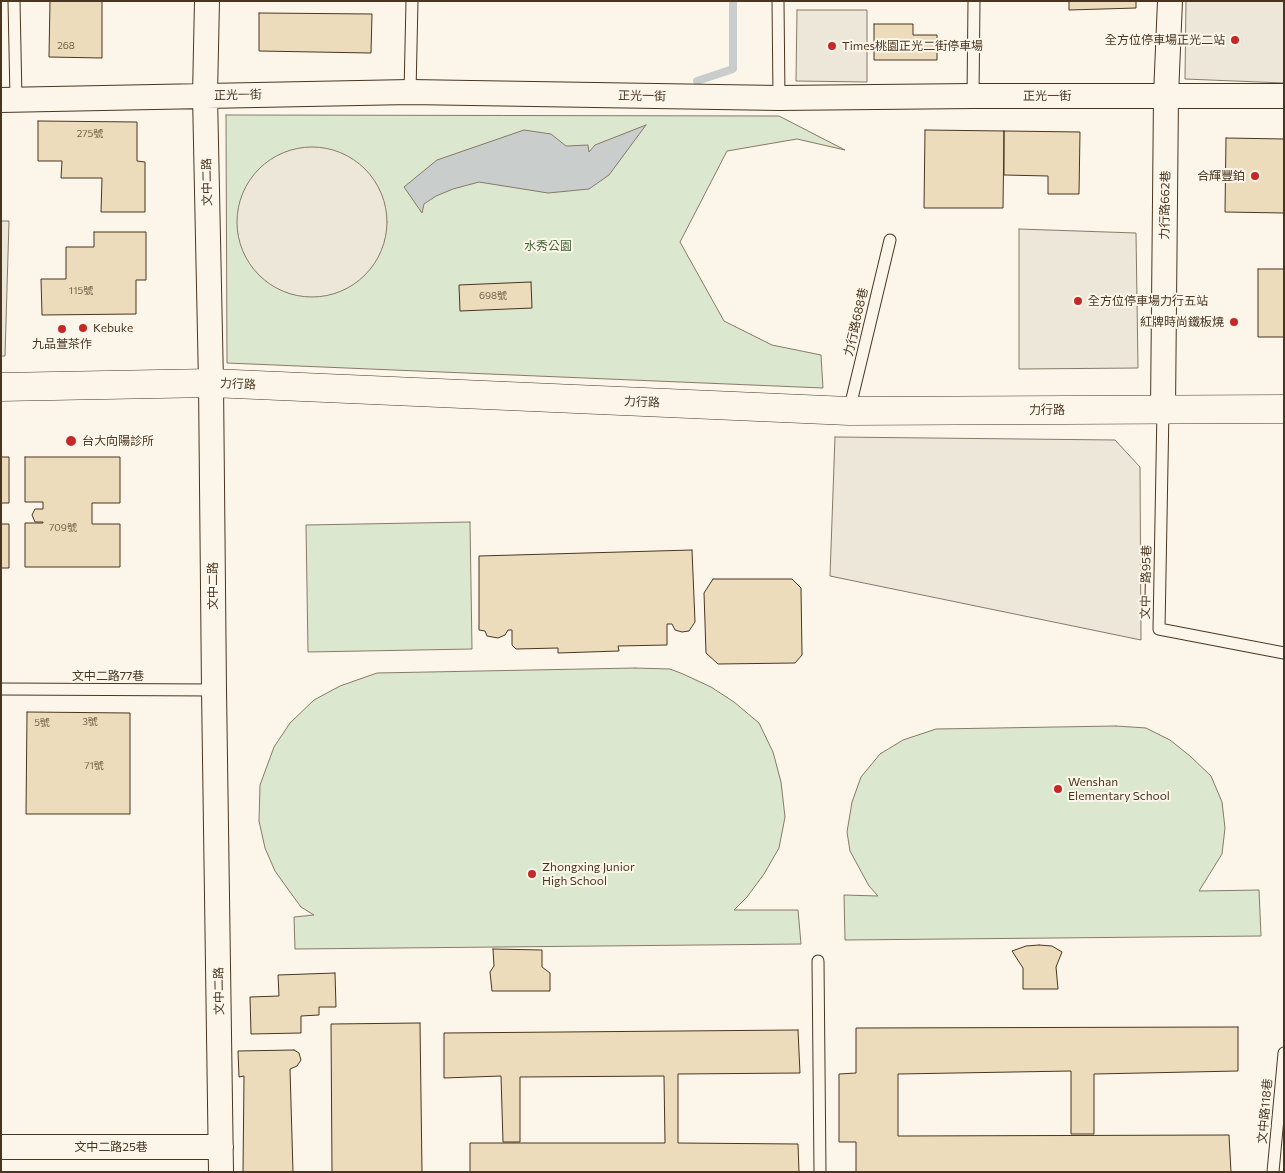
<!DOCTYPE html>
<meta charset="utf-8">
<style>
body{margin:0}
#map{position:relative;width:1285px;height:1173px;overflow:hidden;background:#fbf6e9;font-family:Commissioner,sans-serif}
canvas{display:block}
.frame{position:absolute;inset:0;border:2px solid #4a3520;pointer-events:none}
</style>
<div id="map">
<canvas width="1285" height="1173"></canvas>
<div class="frame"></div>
</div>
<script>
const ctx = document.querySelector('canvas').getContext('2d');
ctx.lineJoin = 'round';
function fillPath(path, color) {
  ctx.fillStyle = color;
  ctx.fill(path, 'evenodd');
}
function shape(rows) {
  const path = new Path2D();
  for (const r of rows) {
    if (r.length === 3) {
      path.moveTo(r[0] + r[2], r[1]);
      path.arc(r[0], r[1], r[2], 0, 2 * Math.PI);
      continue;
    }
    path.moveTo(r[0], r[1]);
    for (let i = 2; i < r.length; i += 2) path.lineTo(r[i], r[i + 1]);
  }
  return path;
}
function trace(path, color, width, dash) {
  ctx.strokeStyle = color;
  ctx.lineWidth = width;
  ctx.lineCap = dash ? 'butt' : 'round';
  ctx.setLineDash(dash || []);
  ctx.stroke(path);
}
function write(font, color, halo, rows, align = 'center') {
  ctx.font = font + ' Commissioner,"Noto Sans TC",sans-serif';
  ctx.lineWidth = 4;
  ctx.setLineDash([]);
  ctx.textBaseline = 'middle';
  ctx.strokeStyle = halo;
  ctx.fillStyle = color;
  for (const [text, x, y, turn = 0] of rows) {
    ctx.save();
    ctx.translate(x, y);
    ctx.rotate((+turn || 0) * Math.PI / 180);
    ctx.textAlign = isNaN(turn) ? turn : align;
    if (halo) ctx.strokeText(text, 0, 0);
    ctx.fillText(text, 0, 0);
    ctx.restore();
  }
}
const green = shape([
 [226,115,779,116,845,150,797,139,727,151,680,242,724,321,772,345,821,355,823,388,227,363,226,115],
 [470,522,472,649,308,652,306,525,470,522],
 [635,668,670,669,683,674,711,687,734,702,759,723,773,752,781,782,785,817,779,848,764,874,747,897,734,910,798,910,801,944,295,949,294,917,314,915,301,907,290,892,275,871,265,848,259,821,260,785,274,747,290,723,314,700,340,686,377,673,635,668],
 [1116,726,1146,728,1170,740,1190,756,1211,776,1222,802,1225,828,1222,854,1199,891,1259,890,1261,936,845,940,844,895,878,896,869,886,850,851,847,832,852,802,861,777,880,754,903,740,936,729,1116,726]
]);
fillPath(green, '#dce7d0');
trace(green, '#887966', 1);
const parking = shape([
 [1186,1,1284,1,1284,83,1185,79,1186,1],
 [797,10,867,10,867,82,796,81,797,10],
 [312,222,75],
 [1,221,9,221,5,356,1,356,1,221],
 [1019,229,1136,233,1138,368,1019,369,1019,229],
 [835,437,1115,440,1140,467,1141,640,830,576,835,437]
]);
fillPath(parking, '#ede7d9');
trace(parking, '#887966', 1);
const water = shape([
 [646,125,609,175,589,189,548,193,479,182,453,189,436,196,424,204,422,213,404,187,437,160,524,130,551,134,566,146,588,145,589,152,595,145,646,125]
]);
fillPath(water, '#c9cecd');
trace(water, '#887966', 1);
trace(shape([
 [697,81,733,69,733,1]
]), '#c9cecd', 8);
const building = shape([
 [50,1,102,1,102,58,49,57,50,1],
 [1069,1,1136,1,1136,8,1069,10,1069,1],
 [259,13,372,14,371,53,259,51,259,13],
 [874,24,913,24,913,35,937,35,937,60,874,60,874,24],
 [38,121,137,122,137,161,145,162,145,212,101,212,102,178,61,178,62,161,38,161,38,121],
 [925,130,1004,131,1003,208,924,208,925,130],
 [1004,131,1080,132,1079,194,1048,194,1048,176,1004,175,1004,131],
 [1226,138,1284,139,1284,213,1225,212,1226,138],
 [94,232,146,232,146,280,136,280,136,314,42,315,41,279,66,279,66,247,94,247,94,232],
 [1258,269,1284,269,1284,337,1258,337,1258,269],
 [531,282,532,308,460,311,459,285,531,282],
 [1,457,9,457,9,503,1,503,1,457],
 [25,457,120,457,120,503,92,503,92,524,120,524,120,567,25,567,25,523,43,523,43,522,35,522,32,515,35,509,43,509,43,502,25,502,25,457],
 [1,524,9,524,9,568,1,568,1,524],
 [692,550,695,622,689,631,682,632,675,630,672,624,667,624,667,645,618,646,619,651,558,653,558,648,516,649,512,645,512,630,508,630,505,635,498,638,487,636,485,631,479,630,479,556,692,550],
 [713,579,792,579,801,588,802,655,795,663,718,664,706,653,704,593,713,579],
 [27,712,130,713,130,814,26,814,27,712],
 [1039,945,1052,946,1062,952,1056,967,1058,989,1023,989,1023,968,1012,951,1026,946,1039,945],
 [493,949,542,950,542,967,550,973,550,991,492,991,490,972,494,966,493,949],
 [335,973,336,1007,319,1007,319,1015,301,1016,301,1033,251,1034,250,997,279,996,278,975,335,973],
 [420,1023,422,1172,332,1172,331,1024,420,1023],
 [1238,1027,1238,1071,1094,1074,1094,1134,1071,1134,1071,1071,898,1074,898,1136,1229,1135,1231,1172,856,1172,856,1142,839,1142,839,1074,856,1073,856,1028,1238,1027],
 [798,1030,800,1073,678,1074,678,1143,798,1144,799,1172,470,1172,470,1143,665,1143,664,1076,520,1077,520,1142,503,1142,501,1076,444,1078,444,1033,798,1030],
 [294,1050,299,1053,301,1060,297,1066,290,1069,293,1172,243,1172,244,1076,239,1077,238,1051,294,1050]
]);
fillPath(building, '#ecdcbc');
trace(building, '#4a3520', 1);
const lane = shape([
 [14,1,16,99],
 [778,1,779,98],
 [410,92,412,1],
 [973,96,974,1],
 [1163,409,1159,629,1284,653],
 [849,411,890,240],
 [1,689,214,690],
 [818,961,820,1172],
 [1273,1172,1284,1053]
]);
const street = shape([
 [207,1,205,95,211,383,214,690,221,1172],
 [1,100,410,92,779,98,973,96,1284,96],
 [1163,409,1166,95,1170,1],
 [1,1147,221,1147]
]);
const secondary = shape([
 [1,387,211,383,849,411,1284,409]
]);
trace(lane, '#4a3520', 13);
trace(street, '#4a3520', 26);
trace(secondary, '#4a3520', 29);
trace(lane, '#fbf6e9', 11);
trace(street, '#fbf6e9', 24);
trace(secondary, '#fbf6e9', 28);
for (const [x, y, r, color] of [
 [1235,40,5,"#c62828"],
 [832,46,5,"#c62828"],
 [1255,176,5,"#c62828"],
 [1078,301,5,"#c62828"],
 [1234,322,5,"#c62828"],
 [83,328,5,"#c62828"],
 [62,329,5,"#c62828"],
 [71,441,6,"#c62828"],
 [1058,789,5,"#c62828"],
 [532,874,5,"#c62828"]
]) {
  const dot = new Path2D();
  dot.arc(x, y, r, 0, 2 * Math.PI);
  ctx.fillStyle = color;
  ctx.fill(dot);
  trace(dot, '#fbf6e9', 2);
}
write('10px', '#725f47', null, [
 ["268",66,46],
 ["275號",90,134],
 ["115號",81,291],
 ["698號",493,296],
 ["709號",63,528],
 ["3號",90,722],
 ["5號",42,723],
 ["71號",94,766]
]);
write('12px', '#4a3520', '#fbf6e9', [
 ["全方位停車場正光二站",1225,40,"right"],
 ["Times桃園正光二街停車場",842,46],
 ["合輝豐鉑",1245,176,"right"],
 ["全方位停車場力行五站",1088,301],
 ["紅牌時尚鐵板燒",1224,322,"right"],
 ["Kebuke",93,328],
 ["九品萱茶作",62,344,"center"],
 ["台大向陽診所",82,441],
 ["Wenshan",1068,782],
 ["Elementary School",1068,796],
 ["Zhongxing Junior",542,867],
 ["High School",542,881]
], 'left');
write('12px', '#4a3520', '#fbf6e9', [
 ["正光一街",238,95,-1],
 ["正光一街",642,96,1],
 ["正光一街",1047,96],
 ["文中二路",207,182,-91],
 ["力行路662巷",1165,205,-89],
 ["力行路688巷",856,322,-77],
 ["力行路",238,384,2],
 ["力行路",642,402,2],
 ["力行路",1047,410],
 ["文中一路95巷",1146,582,-89],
 ["文中二路",213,586,-90],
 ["文中二路77巷",108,676],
 ["文中二路",219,991,-91],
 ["文中路118巷",1265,1111,-85],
 ["文中二路25巷",111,1147]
]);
write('12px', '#436837', '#fbf6e9', [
 ["水秀公園",548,246]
]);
</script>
